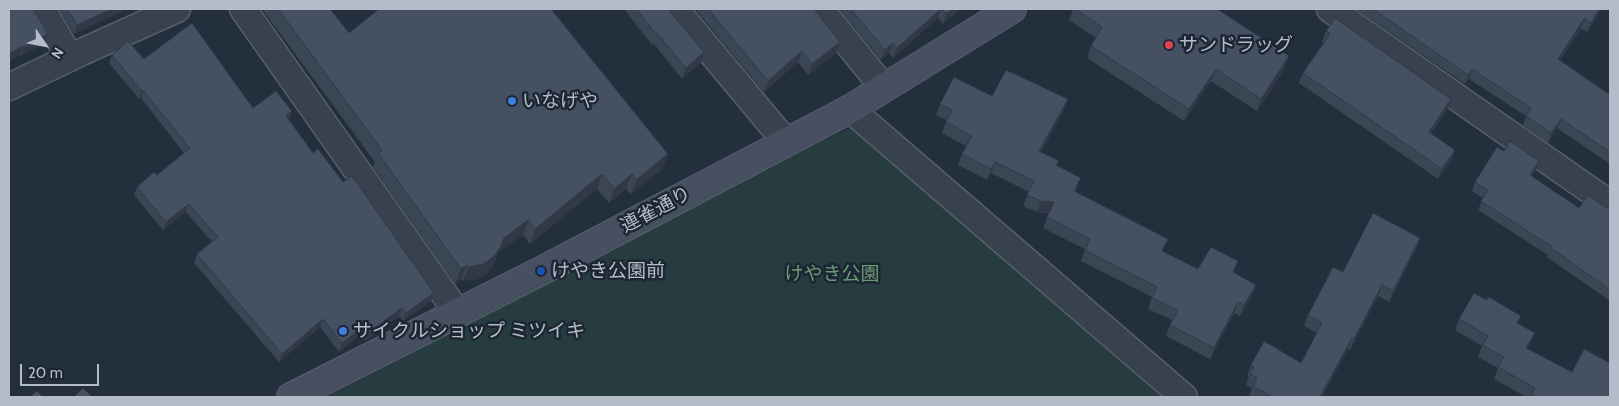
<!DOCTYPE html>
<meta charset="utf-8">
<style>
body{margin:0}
#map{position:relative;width:1619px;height:406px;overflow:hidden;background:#242f3e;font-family:Cabin,sans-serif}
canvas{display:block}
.frame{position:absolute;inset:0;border:10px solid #b4bcc9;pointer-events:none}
.north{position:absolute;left:20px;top:20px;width:50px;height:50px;-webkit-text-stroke:4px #1d2633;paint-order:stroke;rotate:123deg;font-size:14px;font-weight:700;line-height:20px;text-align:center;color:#b4bcc9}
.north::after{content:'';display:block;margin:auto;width:18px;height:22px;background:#b4bcc9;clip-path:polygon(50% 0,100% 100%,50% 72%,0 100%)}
.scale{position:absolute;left:20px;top:364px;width:79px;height:22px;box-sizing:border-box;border:2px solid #b4bcc9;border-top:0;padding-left:6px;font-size:15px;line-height:18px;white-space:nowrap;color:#b4bcc9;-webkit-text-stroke:4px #1d2633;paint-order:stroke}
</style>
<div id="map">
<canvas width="1619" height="406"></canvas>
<div class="frame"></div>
<div class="north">N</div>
<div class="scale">20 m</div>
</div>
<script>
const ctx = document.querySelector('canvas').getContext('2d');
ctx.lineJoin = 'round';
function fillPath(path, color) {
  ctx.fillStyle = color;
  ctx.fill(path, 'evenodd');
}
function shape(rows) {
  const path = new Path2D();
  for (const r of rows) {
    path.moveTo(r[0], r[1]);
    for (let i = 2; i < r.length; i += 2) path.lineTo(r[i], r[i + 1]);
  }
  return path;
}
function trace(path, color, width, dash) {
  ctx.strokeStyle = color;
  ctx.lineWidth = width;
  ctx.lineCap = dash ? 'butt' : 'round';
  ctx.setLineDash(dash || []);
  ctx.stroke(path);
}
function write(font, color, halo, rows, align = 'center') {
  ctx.font = font + ' Cabin,"Noto Sans JP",sans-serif';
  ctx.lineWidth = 5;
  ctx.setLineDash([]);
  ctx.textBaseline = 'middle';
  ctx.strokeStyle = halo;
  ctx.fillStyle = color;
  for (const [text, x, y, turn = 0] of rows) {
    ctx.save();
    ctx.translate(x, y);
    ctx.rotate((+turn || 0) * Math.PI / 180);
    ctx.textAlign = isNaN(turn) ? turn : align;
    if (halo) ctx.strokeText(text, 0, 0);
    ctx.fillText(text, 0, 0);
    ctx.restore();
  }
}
fillPath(shape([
 [852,127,1161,397,324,397,788,157]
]), '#263c3f');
const minor = shape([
 [42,9,70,58],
 [243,9,457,312],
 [675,9,786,142],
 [820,9,884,88],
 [1330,9,1610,204],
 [9,87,84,51,177,9],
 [850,109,1184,397]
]);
const secondary = shape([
 [291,397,541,271,850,109,1012,9]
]);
trace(minor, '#565f6c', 29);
trace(secondary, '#565f6c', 30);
trace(minor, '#38414e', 26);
trace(secondary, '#465061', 28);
fillPath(shape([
 [59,9,127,9,74,34],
 [262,9,330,9,349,33,663,168,631,194,626,189,609,203,597,189,530,244,523,235,498,252,494,264,486,274,478,279,463,281,461,279,455,284,373,167,375,162],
 [624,9,668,9,701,63,682,79,654,44,652,45],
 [696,9,814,9,840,42,836,53,808,75,798,62,764,92,696,10],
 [839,9,960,9,943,24,938,18,893,58,889,53,881,60],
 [1073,9,1217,9,1285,68,1257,111,1211,81,1184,121,1087,58,1091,46,1096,38,1069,20],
 [1356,9,1602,9,1587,32,1581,29,1560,60,1610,95,1610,164,1557,128,1548,143,1523,125,1526,116,1469,79,1465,84],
 [9,11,48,34,44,44,20,56,20,55,9,61],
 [1326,31,1448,109,1431,133,1455,150,1451,160,1438,179,1299,83,1303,73,1323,43,1322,42],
 [112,55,144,59,253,108,289,120,313,153,343,182,434,293,431,301,403,321,399,316,365,341,360,335,339,352,320,327,279,362,194,263,197,254,212,242,186,212,163,230,134,195,137,187,157,175,184,153,141,98,139,99,109,63],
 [992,96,1064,110,1041,152,1059,161,1057,166,1077,189,1075,192,1163,252,1198,269,1234,273,1256,285,1252,296,1240,316,1234,313,1210,359,1166,336,1170,325,1172,320,1148,309,1152,297,1081,261,1085,249,1043,228,1049,213,1037,212,1023,206,1029,192,991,173,987,180,958,165,962,154,966,146,942,133,947,120,936,115,940,104],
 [1536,170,1532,177,1579,208,1605,207,1610,209,1610,304,1609,303,1610,301,1547,257,1548,255,1478,210,1483,198,1472,191,1475,182],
 [1420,238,1416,249,1389,302,1378,296,1350,350,1348,349,1322,397,1249,397,1252,388,1246,385,1249,377,1247,376,1251,365,1301,363,1317,333,1304,326,1308,315,1343,272],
 [1459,319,1518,323,1535,333,1530,344,1527,349,1610,397,1526,397,1494,379,1498,368,1478,357,1482,346,1455,330]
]), '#3b4654');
fillPath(shape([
 [112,9,127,9,74,34,77,25],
 [941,9,938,18,893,58,897,48],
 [952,9,960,9,943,24,946,14],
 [1599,9,1602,9,1587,32,1591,23],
 [1584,19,1581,29,1555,68,1558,59],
 [48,34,44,44,20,56,24,47],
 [840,42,836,53,808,75,812,64],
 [893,43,889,53,881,60,885,50],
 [23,46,20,55,9,61,9,54],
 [802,51,798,62,764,92,768,81],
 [704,52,701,63,682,79,686,68],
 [1289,56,1285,68,1257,111,1261,99],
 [1216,69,1211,81,1184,121,1189,109],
 [1472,69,1469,79,1465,84,1468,75],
 [143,90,141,98,139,99,142,91],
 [1068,99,1064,110,1035,162,1039,151],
 [1451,99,1448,109,1425,142,1429,132],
 [292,111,289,120,286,116],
 [1561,119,1557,128,1548,143,1551,133],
 [1455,150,1451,160,1438,179,1442,169],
 [668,154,663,168,631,194,636,180],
 [1539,161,1536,170,1527,185,1530,175],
 [995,162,991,173,987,180,991,169],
 [602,174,597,189,530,244,535,229],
 [632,174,626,189,609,203,614,189],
 [1041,201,1054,202,1051,213,1037,212],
 [189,204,186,212,163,230,166,222],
 [528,220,523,235,498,252,494,264,486,274,478,279,463,281,468,267,504,238],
 [1420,238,1416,249,1389,302,1393,291],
 [467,265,461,279,455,284,461,269],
 [1256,285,1252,296,1240,316,1244,305],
 [1382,285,1378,296,1350,350,1354,339],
 [434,293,431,301,403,321,406,313],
 [1238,302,1234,313,1210,359,1214,348],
 [402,308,399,316,365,341,368,333],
 [323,319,320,327,279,362,282,354],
 [363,327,360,335,339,352,342,343],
 [1535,333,1530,344,1521,360,1526,348],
 [1352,338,1348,349,1322,397,1320,397]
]), '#303945');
const building = shape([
 [13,9,33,9,48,34,24,47,23,46,9,54,9,11,13,9],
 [67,9,112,9,77,25,67,9],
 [278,9,330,9,349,33,379,9,551,9,668,154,636,180,632,174,614,189,602,174,535,229,528,220,504,238,499,250,491,259,483,264,468,267,467,265,461,269,378,153,382,150,278,9],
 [636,9,668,9,704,52,686,68,657,33,656,34,636,9],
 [708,9,814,9,840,42,812,64,802,51,768,81,708,9],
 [851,9,941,9,897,48,893,43,885,50,851,9],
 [942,9,952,9,946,14,942,9],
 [1075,9,1217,9,1289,56,1261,99,1216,69,1189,109,1091,46,1102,27,1075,9],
 [1373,9,1599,9,1591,23,1584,19,1558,59,1610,95,1610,152,1561,119,1551,133,1526,116,1531,108,1472,69,1468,75,1373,9],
 [1335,18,1451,99,1429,132,1455,150,1442,169,1303,73,1330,34,1326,31,1335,18],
 [192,23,253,108,276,91,292,111,286,116,313,153,318,149,343,182,352,176,434,293,406,313,402,308,368,333,363,327,342,343,323,319,282,354,197,254,218,237,189,204,166,222,137,187,154,172,157,175,190,148,143,90,142,91,112,55,128,41,144,59,192,23],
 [1006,70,1068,99,1039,151,1059,161,1056,165,1081,178,1074,191,1168,239,1162,251,1198,269,1211,247,1238,261,1233,272,1256,285,1244,305,1238,302,1214,348,1170,325,1178,310,1152,298,1157,287,1085,250,1090,239,1047,217,1054,202,1041,201,1027,195,1034,181,995,162,991,169,962,154,972,136,946,122,952,110,940,104,954,77,992,96,1006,70],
 [1510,141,1539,161,1530,175,1579,208,1588,195,1605,207,1610,209,1610,290,1550,247,1551,246,1481,201,1488,190,1475,182,1497,147,1504,151,1510,141],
 [1373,213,1420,238,1393,291,1382,285,1354,339,1352,338,1320,397,1272,397,1253,386,1257,378,1250,374,1254,367,1251,365,1264,341,1301,363,1322,323,1308,315,1333,267,1343,272,1373,213],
 [1474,293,1486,300,1489,297,1521,316,1517,323,1535,333,1526,348,1572,372,1584,349,1610,363,1610,397,1536,397,1531,395,1535,388,1498,367,1504,357,1482,345,1488,336,1459,319,1474,293],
 [83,388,92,397,74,397,83,388],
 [37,391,43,397,30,397,37,391]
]);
fillPath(building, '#455162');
trace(building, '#303945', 1);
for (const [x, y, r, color] of [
 [1169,45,5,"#e0444e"],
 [512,101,5,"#3f7fe0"],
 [541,271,5,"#1a4fb4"],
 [343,331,5,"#3f7fe0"]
]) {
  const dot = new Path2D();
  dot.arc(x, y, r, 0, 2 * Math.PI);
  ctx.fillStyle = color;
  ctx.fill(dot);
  trace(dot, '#1d2633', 2);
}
write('19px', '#b4bcc9', '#1d2633', [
 ["サンドラッグ",1179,45],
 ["いなげや",522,101],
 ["けやき公園前",551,271],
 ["サイクルショップ ミツイキ",353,331]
], 'left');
write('19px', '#b4bcc9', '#1d2633', [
 ["連雀通り",656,210,-28]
]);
write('19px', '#6b9a76', '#1d2633', [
 ["けやき公園",832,274]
]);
</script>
